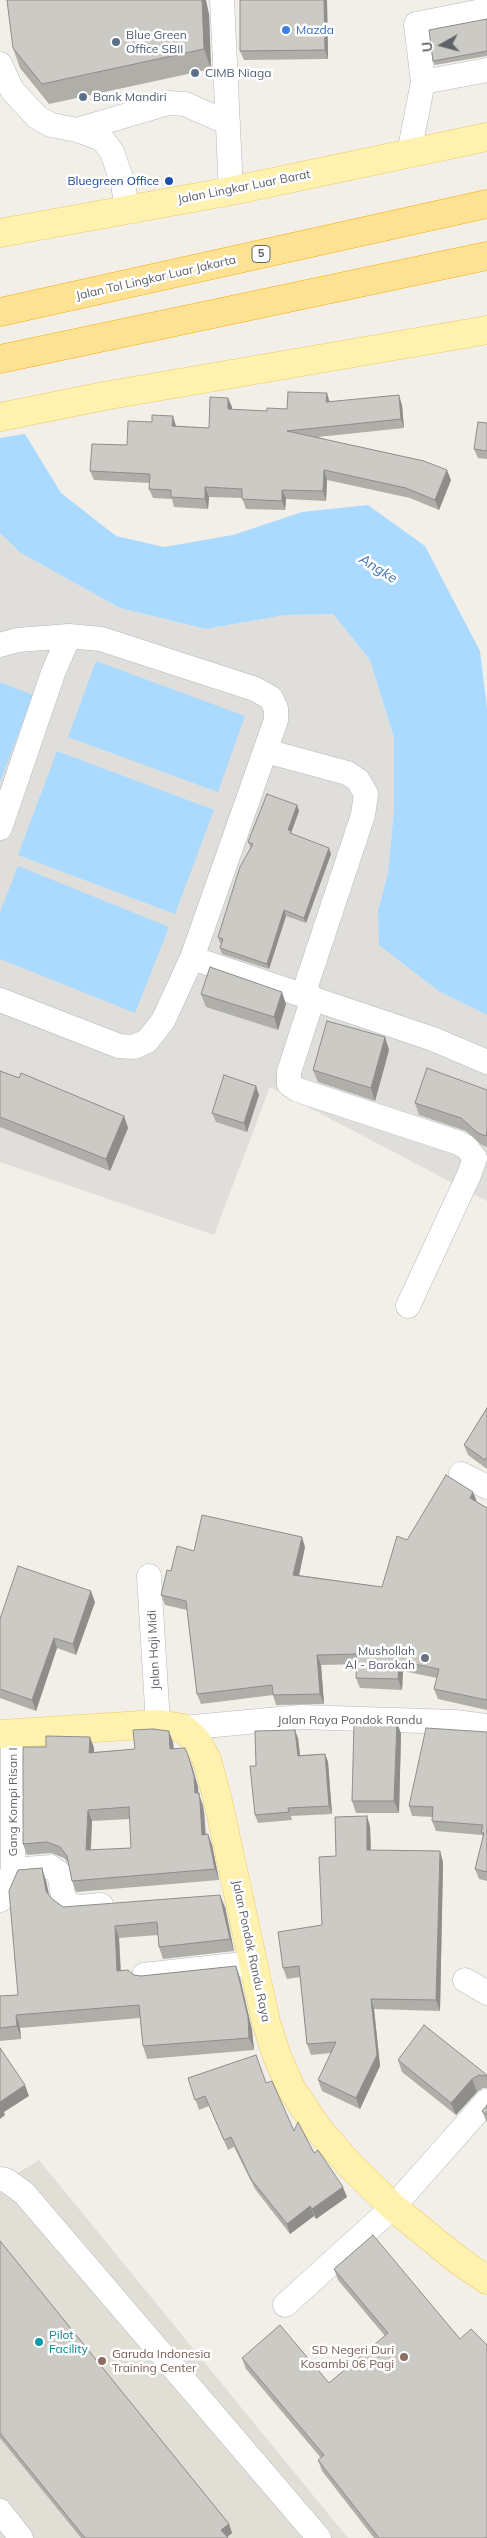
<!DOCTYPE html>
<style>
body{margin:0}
#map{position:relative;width:487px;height:2538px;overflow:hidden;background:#f1efe8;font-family:Mulish,sans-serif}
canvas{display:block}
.north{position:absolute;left:417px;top:20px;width:50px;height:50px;-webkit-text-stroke:4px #fff;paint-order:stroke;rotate:263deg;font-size:14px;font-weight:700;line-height:20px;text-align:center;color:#5f6368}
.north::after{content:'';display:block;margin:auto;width:18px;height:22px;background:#5f6368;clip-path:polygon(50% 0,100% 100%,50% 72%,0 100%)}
</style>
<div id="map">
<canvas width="487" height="2538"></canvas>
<div class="north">U</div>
</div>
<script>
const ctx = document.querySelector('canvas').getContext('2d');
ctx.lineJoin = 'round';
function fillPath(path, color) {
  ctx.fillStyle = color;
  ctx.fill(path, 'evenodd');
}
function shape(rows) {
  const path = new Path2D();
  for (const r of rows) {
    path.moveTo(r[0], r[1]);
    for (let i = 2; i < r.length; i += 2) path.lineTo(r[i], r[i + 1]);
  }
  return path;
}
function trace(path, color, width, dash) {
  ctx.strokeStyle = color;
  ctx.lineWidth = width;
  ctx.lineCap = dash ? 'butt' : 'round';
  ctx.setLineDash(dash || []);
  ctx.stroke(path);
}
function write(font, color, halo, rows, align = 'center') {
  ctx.font = font + ' Mulish,sans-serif';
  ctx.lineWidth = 5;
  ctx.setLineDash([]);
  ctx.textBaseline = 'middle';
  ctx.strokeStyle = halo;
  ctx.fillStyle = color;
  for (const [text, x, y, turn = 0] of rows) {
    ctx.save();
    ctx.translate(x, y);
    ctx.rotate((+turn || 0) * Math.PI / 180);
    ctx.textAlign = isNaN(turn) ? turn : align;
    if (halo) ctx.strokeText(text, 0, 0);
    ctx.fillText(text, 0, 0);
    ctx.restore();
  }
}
fillPath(shape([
 [0,533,21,553,120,608,204,629,285,615,333,614,370,660,394,738,394,810,388,872,378,911,440,992,487,1015,487,1201,270,1087,214,1235,0,1162]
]), '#e0deda');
fillPath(shape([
 [39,2160,348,2538,0,2538,0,2184]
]), '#e1ded6');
fillPath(shape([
 [25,434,61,493,116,536,164,547,233,535,302,512,368,505,425,546,480,651,487,708,487,1015,440,992,379,945,378,911,388,872,394,810,394,738,370,660,333,614,285,615,205,629,120,608,21,553,0,533,0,438],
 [96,661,245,716,218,792,68,737],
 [0,682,33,695,0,782],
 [57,751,214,810,175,914,18,855],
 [18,866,169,927,135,1013,0,959,0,912]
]), '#aadaff');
const minor = shape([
 [222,0,231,191],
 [0,64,12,90,37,117,51,125,77,130,102,139,112,152,123,184,127,210],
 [423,82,487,70],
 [77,130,168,103,185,104,228,123],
 [409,153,423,82,416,24,487,10],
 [0,645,18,640,69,636,101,639,255,689,271,698,276,709,276,720,192,958],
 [266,751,347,773,358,780,366,794,363,815,303,995],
 [0,828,53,673,69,636],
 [313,998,289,1072,289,1084,298,1090,459,1143,466,1147,475,1158,469,1175,408,1306],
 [0,1000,119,1046,134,1047,147,1041,163,1021,192,958,433,1039,487,1062],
 [461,1474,487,1487],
 [149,1576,158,1724],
 [183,1728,301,1717,455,1722,487,1726],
 [13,1734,13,1870],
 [0,1900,13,1870,51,1867,59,1873,64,1900,67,1904,80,1907,101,1905],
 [144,1975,253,1963],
 [465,1980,487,1993],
 [0,2179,6,2180,24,2193,319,2538],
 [285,2305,393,2207,487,2101],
 [0,2511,21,2538]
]);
const major = shape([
 [0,233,231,191,487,137],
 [0,417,104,396,487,330],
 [0,1734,158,1724,183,1728,196,1740,207,1760,218,1801,266,2022,277,2056,291,2088,319,2130,350,2165,393,2207,458,2260,487,2280]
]);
const highway = shape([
 [0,312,487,204],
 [0,359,487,256]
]);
trace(minor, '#b5b8bc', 25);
trace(major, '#f2c960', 29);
trace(highway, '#f9ab00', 29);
trace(minor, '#fff', 24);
trace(major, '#fff2af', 28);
trace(highway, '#fde293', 28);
fillPath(shape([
 [240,0,327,0,328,59,244,60,240,51],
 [209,14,211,69,49,104,20,68,13,48],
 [487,19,487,56,435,65,433,61],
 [228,398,232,407,232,410,267,411,287,409,330,402,402,405,404,428,318,437,451,480,439,510,410,498,327,480,326,501,286,499,285,510,246,509,242,498,209,497,208,509,174,507,172,499,153,498,149,489,150,483,94,480,90,471,127,445,152,422,176,426,209,428],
 [487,423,487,459,478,458,474,449],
 [297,805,299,811,291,833,292,834,331,854,306,923,286,916,269,969,222,954,220,948,222,944,220,943,218,937,251,848,248,842],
 [201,994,286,1004,278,1030,206,1007],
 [385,1037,389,1050,375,1101,318,1082,313,1070],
 [0,1071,124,1116,128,1128,110,1171,0,1127],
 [256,1086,259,1095,247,1132,216,1122,212,1113],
 [487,1090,487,1147,482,1145,466,1131,419,1115,415,1103],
 [487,1408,487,1469,468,1455,464,1445],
 [477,1502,487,1508,487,1710,438,1699,434,1689,437,1678,403,1671,402,1690,360,1688,356,1678,357,1664,321,1665,324,1704,276,1705,273,1695,201,1704,197,1694,187,1610,165,1605,161,1595,171,1571,194,1551,305,1547,299,1575,382,1587,407,1540],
 [95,1602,76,1655,57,1648,36,1711,0,1698,0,1619],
 [397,1722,401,1734,399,1813,356,1813,352,1801],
 [487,1732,487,1881,479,1879,475,1869,483,1837,482,1835,436,1831,432,1821,433,1817,412,1816,409,1806],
 [90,1737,94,1748,94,1752,135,1749,173,1742,174,1749,192,1766,198,1787,198,1793,203,1804,204,1812,206,1834,212,1845,219,1880,76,1892,72,1881,69,1864,64,1858,51,1853,27,1855,23,1844,46,1747],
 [130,1819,131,1848,91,1850,92,1821],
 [298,1738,300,1755,325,1754,328,1762,332,1814,291,1816,292,1820,258,1823,255,1815,256,1766],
 [370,1826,371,1850,443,1862,440,2011,374,2009,380,2066,360,2109,322,2091,318,2080,331,2053,311,2055,307,2044,300,1977,287,1979,283,1968,322,1925,336,1856],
 [42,1868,46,1881,49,1896,51,1898,63,1907,225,1907,234,1951,163,1959,159,1947,158,1935,119,1938,121,1971,134,1975,141,1976,236,1966,240,1978,252,2030,254,2050,147,2059,143,2046,140,2018,20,2028,21,2039,0,2041,0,1996,18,1995],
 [398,2060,487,2075,487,2088,483,2088,477,2092,456,2115,402,2072],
 [188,2078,266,2083,294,2131,314,2153,347,2197,316,2219,314,2216,290,2234,255,2189,234,2147,228,2150,209,2106,199,2110],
 [487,2105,487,2123,482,2111],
 [373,2235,487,2538,374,2538,322,2471,318,2460,321,2458,246,2369,242,2358,329,2383,385,2336,338,2280,334,2269],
 [0,2241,229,2524,232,2533,227,2537,228,2538,81,2538,0,2438]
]), '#afaea9');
fillPath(shape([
 [202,0,206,0,209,14,211,69,204,49],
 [324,0,327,0,328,59,325,50],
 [327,393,330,403,326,402],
 [399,395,402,405,404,428,401,419],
 [228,398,232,407,231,419,228,409],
 [173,416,176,426,176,436,172,426],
 [324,470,327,480,326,501,323,491],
 [447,470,451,480,439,510,435,500],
 [205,487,209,497,208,509,205,499],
 [282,490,286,499,285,510,282,501],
 [297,805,299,811,291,833,293,837,288,830],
 [329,848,331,854,306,923,304,918],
 [284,910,286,916,269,969,267,964],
 [282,992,286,1004,278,1030,274,1017],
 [385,1037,389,1050,375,1101,371,1088],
 [256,1086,259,1095,247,1132,244,1123],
 [124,1116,128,1128,110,1171,106,1159],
 [473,1492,477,1502,470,1498],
 [302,1537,305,1547,297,1585,293,1575],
 [91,1591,95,1602,76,1655,73,1644],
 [54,1638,57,1648,36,1711,32,1700],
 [317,1655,321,1665,324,1704,320,1694],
 [399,1661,403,1671,402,1690,398,1679],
 [397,1722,401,1734,399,1813,394,1801],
 [295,1730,298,1738,301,1764,298,1756],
 [169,1731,173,1742,174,1760,170,1749],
 [90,1737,94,1748,93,1764,89,1753],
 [325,1754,328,1762,332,1814,329,1806],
 [188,1755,192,1766,198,1787,199,1804,195,1793],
 [199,1793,204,1812,206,1846,202,1835],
 [88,1810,92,1821,90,1861,86,1850],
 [367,1816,370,1826,371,1860,367,1850],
 [208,1834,212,1845,219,1880,215,1869],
 [440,1851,443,1862,440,2011,436,2000],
 [42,1868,46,1881,51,1903,46,1891],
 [220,1895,225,1907,234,1951,230,1939],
 [115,1926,119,1938,121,1984,117,1971],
 [236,1966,240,1978,252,2030,254,2050,249,2038],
 [371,1999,374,2009,380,2066,360,2109,356,2098],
 [16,2015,20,2028,21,2039,17,2026],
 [472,2079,477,2092,456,2115,451,2103],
 [25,2085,29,2096,4,2112,5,2115,0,2119,0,2102],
 [343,2187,347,2197,316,2219,312,2209],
 [310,2206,314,2216,290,2234,287,2224],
 [229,2524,232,2533,226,2538,221,2530]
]), '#8f8d8a');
const building = shape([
 [7,0,202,0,204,49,42,84,13,48,7,0],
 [240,0,324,0,325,50,240,51,240,0],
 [487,19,487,51,433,61,429,30,487,19],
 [288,392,327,393,326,402,399,395,401,419,287,431,424,461,447,470,435,500,406,488,324,470,323,491,282,490,282,501,242,499,242,489,205,487,205,499,171,497,171,490,149,489,150,474,90,471,92,444,127,445,128,421,152,422,152,415,173,416,172,426,209,428,210,397,228,398,228,409,267,411,267,408,287,409,288,392],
 [478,422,487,423,487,451,474,449,478,422],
 [267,794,297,805,288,830,291,831,290,833,329,848,304,918,284,910,267,964,220,948,223,939,218,937,240,867,253,844,248,842,267,794],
 [210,967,282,992,274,1017,201,994,210,967],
 [327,1021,385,1037,371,1088,313,1070,327,1021],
 [427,1068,487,1090,487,1131,486,1136,478,1133,461,1118,415,1103,427,1068],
 [0,1071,19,1078,21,1073,124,1116,106,1159,0,1117,0,1071],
 [224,1075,256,1086,244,1123,212,1113,224,1075],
 [487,1408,487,1457,485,1460,464,1445,487,1408],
 [446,1475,473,1492,470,1498,487,1508,487,1700,434,1689,439,1669,399,1661,398,1679,356,1678,357,1654,317,1655,320,1694,273,1695,272,1685,197,1694,186,1601,161,1595,167,1570,171,1571,177,1546,194,1551,202,1515,302,1537,293,1575,382,1587,397,1536,407,1540,446,1475],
 [18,1566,91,1591,73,1644,54,1638,32,1700,0,1689,0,1619,18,1566],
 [397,1722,394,1801,352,1801,354,1724,397,1722],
 [426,1728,487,1732,487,1872,475,1869,484,1833,481,1832,483,1825,432,1821,433,1807,409,1806,426,1728],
 [153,1729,169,1731,170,1749,185,1748,188,1755,194,1776,195,1793,199,1793,200,1801,202,1835,208,1834,215,1869,72,1881,67,1856,60,1847,47,1842,23,1844,23,1747,46,1747,46,1736,90,1737,89,1753,135,1749,133,1730,153,1729],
 [129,1807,131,1848,86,1850,88,1810,129,1807],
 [295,1730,298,1756,325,1754,329,1806,288,1808,289,1812,255,1815,250,1766,256,1766,255,1731,295,1730],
 [367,1816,367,1850,440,1851,436,2000,371,1999,377,2055,356,2098,318,2080,336,2042,307,2044,299,1966,283,1968,278,1932,322,1925,319,1857,336,1856,335,1817,367,1816],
 [42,1868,46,1891,51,1898,63,1907,220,1895,230,1939,159,1947,157,1922,115,1926,117,1971,128,1970,134,1975,141,1976,236,1966,248,2017,249,2038,143,2046,139,2005,16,2015,17,2026,0,2028,0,1996,18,1995,9,1891,18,1870,42,1868],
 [424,2025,487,2075,487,2076,479,2075,472,2079,451,2103,398,2060,424,2025],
 [0,2048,25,2085,0,2102,0,2048],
 [256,2055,266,2083,272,2081,294,2131,298,2122,314,2153,318,2150,343,2187,312,2209,310,2206,287,2224,251,2179,231,2137,224,2140,205,2096,195,2100,188,2078,256,2055],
 [487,2105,487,2115,482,2111,487,2105],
 [373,2235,460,2339,471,2329,487,2345,487,2538,379,2538,318,2460,324,2455,242,2358,280,2325,329,2383,388,2333,334,2269,373,2235],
 [0,2241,229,2524,221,2530,228,2538,85,2538,0,2433,0,2241]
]);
fillPath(building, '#cccac5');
trace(building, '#8f8d8a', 1);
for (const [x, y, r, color] of [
 [286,30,5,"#3f7fe0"],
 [116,42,5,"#5c6f8a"],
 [195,73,5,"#5c6f8a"],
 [83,97,5,"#5c6f8a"],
 [169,181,5,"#1a4fb4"],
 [425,1658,5,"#6b7280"],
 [39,2342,5,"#0f9aa8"],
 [404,2357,5,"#8d6e63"],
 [102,2361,5,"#8d6e63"]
]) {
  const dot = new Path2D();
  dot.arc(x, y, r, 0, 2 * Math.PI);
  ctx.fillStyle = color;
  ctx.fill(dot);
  trace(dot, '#fff', 2);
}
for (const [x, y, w] of [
 [261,254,18]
]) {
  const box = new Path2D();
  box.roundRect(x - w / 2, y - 8.5, w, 17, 4);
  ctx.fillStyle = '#fff';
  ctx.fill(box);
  trace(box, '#5f6368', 1);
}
write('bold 11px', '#5f6368', null, [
 ["5",261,254]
]);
write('12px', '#366cbe', '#fff', [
 ["Mazda",296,30]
], 'left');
write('12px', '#4e5e75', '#fff', [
 ["Blue Green",126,35],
 ["Office SBII",126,49],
 ["CIMB Niaga",205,73],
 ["Bank Mandiri",93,97]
], 'left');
write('12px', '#164399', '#fff', [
 ["Bluegreen Office",159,181]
], 'right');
write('12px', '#5f6368', '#fff', [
 ["Jalan Lingkar Luar Barat",244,187,-11],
 ["Jalan Tol Lingkar Luar Jakarta",156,278,-13],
 ["Jalan Haji Midi",154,1650,-93],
 ["Jalan Raya Pondok Randu",350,1720],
 ["Gang Kompi Risan I",13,1802,-90],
 ["Jalan Pondok Randu Raya",251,1951,78]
]);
write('12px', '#5b616d', '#fff', [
 ["Mushollah",415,1651],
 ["Al - Barokah",415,1665]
], 'right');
write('12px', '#0d838f', '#fff', [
 ["Pilot",49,2335],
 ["Facility",49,2349]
], 'left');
write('12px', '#785e54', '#fff', [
 ["SD Negeri Duri",394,2350],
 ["Kosambi 06 Pagi",394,2364],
 ["Garuda Indonesia",112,2354,"left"],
 ["Training Center",112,2368,"left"]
], 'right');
write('italic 14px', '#4174aa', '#fff', [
 ["Angke",378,569,32]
]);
</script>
